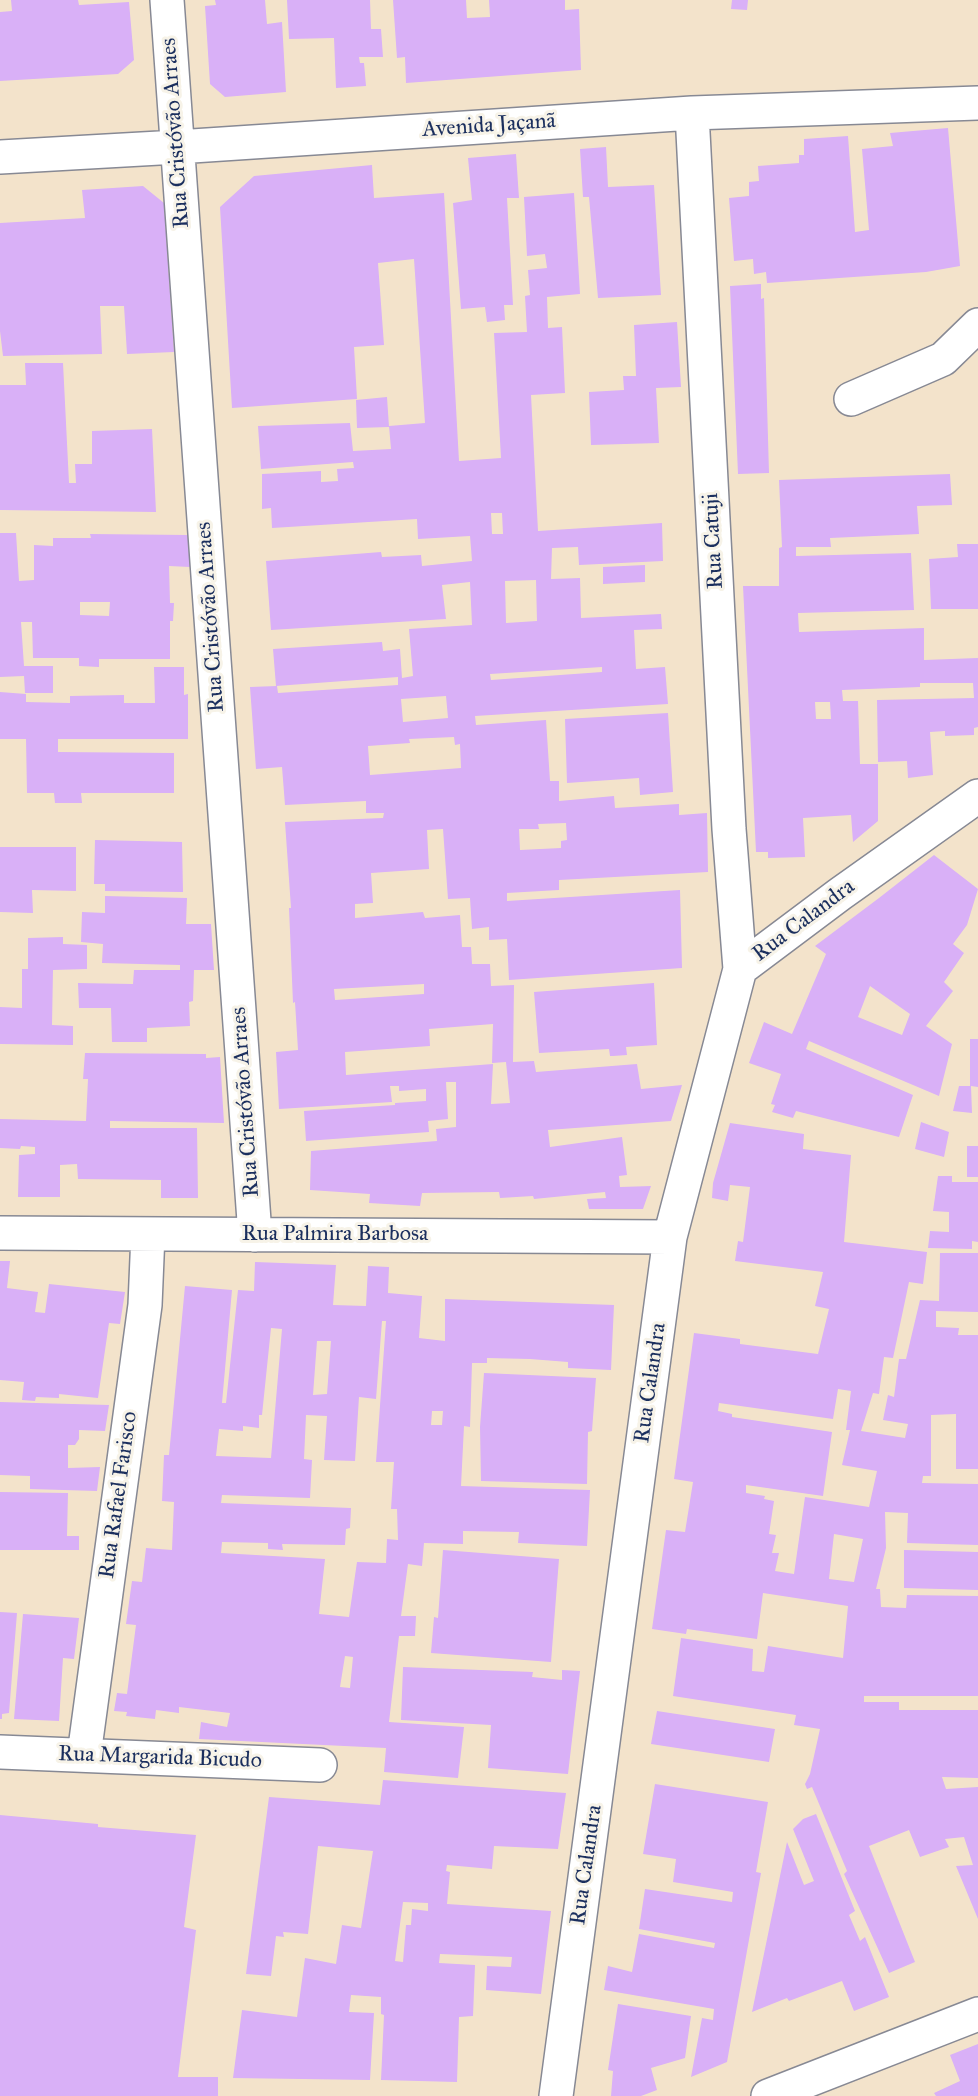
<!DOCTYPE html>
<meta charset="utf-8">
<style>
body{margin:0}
canvas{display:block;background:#f3e3cb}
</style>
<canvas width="978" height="2096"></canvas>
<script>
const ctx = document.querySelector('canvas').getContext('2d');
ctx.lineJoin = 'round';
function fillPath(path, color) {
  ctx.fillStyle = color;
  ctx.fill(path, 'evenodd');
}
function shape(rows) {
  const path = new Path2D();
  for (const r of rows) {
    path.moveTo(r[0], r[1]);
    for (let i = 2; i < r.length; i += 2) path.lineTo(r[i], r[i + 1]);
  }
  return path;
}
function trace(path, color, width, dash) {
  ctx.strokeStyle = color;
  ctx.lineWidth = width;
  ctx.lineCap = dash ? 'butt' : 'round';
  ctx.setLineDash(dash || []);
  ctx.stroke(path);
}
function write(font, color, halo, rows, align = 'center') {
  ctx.font = font + ' "IM FELL Great Primer",serif';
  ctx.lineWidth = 6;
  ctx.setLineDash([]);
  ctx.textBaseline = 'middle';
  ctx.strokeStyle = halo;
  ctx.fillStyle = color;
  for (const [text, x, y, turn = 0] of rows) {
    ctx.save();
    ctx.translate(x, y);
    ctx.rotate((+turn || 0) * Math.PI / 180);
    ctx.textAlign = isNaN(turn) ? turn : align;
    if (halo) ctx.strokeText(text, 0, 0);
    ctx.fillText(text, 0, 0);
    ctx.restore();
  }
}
fillPath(shape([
 [11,0,78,0,79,5,129,2,134,60,118,74,0,81,0,12,12,11],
 [215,0,265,0,267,24,282,22,286,92,225,97,210,84,205,6,216,5],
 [287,0,370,0,371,29,381,29,383,57,359,57,360,63,364,63,366,86,336,88,334,38,289,39],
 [393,0,466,0,467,18,490,17,489,0,565,0,565,10,579,9,581,70,406,83,405,57,397,58],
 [732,0,748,0,747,10,731,9],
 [948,128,960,266,926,272,767,283,766,272,754,274,753,259,734,261,729,198,749,196,749,182,759,181,758,166,799,163,799,155,804,155,804,139,848,136,855,232,869,230,862,149,893,146,890,133],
 [606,147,608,187,654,185,661,295,598,298,589,197,583,197,580,149],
 [516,154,519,198,507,198,513,305,504,305,505,320,487,322,485,307,461,309,453,203,472,200,468,158],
 [372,165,374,198,444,193,459,461,501,458,494,333,527,332,525,296,530,295,528,270,547,268,545,254,527,256,524,197,574,193,580,294,547,297,548,328,562,327,565,393,531,395,538,531,662,523,663,561,579,565,578,547,552,548,551,579,580,578,581,618,661,614,662,629,634,630,636,669,665,667,668,704,475,716,476,725,546,720,550,781,559,781,559,801,614,796,615,808,679,804,679,815,707,813,708,872,559,880,559,890,507,893,507,901,680,890,682,968,509,980,507,939,489,940,489,927,472,929,470,898,448,899,443,829,427,830,429,869,371,873,373,903,355,904,355,918,423,912,425,918,460,915,462,947,471,947,472,964,490,964,491,986,514,985,513,1062,534,1061,536,1072,637,1064,641,1089,682,1085,671,1121,548,1130,550,1147,622,1137,627,1175,619,1176,620,1187,651,1186,643,1209,589,1209,587,1199,606,1198,605,1192,534,1199,533,1196,500,1198,499,1192,422,1193,420,1206,369,1203,370,1194,310,1190,311,1151,437,1141,436,1129,456,1127,456,1082,446,1082,448,1119,428,1121,429,1132,306,1141,304,1111,395,1105,395,1103,426,1101,426,1089,399,1091,399,1086,390,1086,392,1102,279,1109,276,1052,298,1050,295,1002,293,1003,289,908,291,908,285,822,383,818,384,813,366,813,366,801,285,805,282,767,256,769,250,687,277,686,278,693,398,685,398,677,276,686,273,649,382,642,383,651,400,649,402,678,413,676,409,629,472,625,470,582,442,585,446,619,271,630,266,561,381,552,382,557,421,555,422,566,472,561,470,536,418,539,417,519,272,528,271,508,262,509,262,474,321,471,321,482,338,481,337,469,354,468,353,462,261,469,258,426,350,423,353,451,391,449,389,426,425,423,414,259,378,263,384,345,354,347,357,399,232,408,220,207,254,176],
 [491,513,502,513,503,534,492,534],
 [536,580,537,621,506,623,505,581],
 [602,667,602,672,491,680,490,674],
 [446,696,448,718,403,722,401,699],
 [454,737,455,745,460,744,461,768,370,775,368,746,410,743,409,739],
 [566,823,567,840,561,841,561,848,520,850,519,829,539,829,538,824],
 [424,984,424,994,335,1000,334,989],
 [493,1024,492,1063,506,1062,510,1103,491,1104,493,1064,346,1075,345,1052,430,1046,429,1029],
 [143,186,164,203,174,352,127,354,124,306,100,306,102,354,3,356,0,331,0,223,85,218,82,190],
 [761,284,761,299,764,298,769,473,738,474,730,286],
 [677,322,681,387,656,388,659,443,591,445,589,392,624,390,623,376,636,376,634,325],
 [25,363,63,363,69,483,76,483,75,464,92,464,92,431,152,429,156,512,0,510,0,385,26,385],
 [387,397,389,427,357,428,356,400],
 [950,474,952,505,917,506,919,534,830,538,831,547,796,547,796,556,911,553,914,610,798,613,799,632,924,628,924,660,978,658,978,727,974,728,974,735,945,736,945,731,930,732,933,775,908,778,907,761,878,762,877,700,974,698,973,683,920,683,920,687,842,690,843,701,858,701,860,764,878,764,878,821,853,842,851,815,803,818,805,857,768,858,768,852,756,852,743,586,779,586,779,548,782,547,779,480],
 [815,702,830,702,831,719,816,719],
 [0,533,16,533,19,581,34,580,34,545,53,546,53,538,91,538,90,534,188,535,190,567,169,566,170,603,174,603,173,621,170,621,170,659,99,659,99,667,79,666,79,658,33,658,32,622,21,622,24,666,53,666,53,693,25,693,24,676,0,677],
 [80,602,110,602,109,616,80,615],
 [957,544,978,544,978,609,931,609,929,559,958,557],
 [645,565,645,582,603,584,603,567],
 [154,667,184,667,184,695,188,694,188,739,58,739,58,752,174,753,174,793,81,793,82,803,55,803,54,793,27,793,26,739,0,739,0,692,26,694,26,702,70,703,70,696,124,695,124,703,155,703],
 [668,713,673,792,640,795,639,778,567,783,565,719],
 [95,840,182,842,183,892,105,891,105,884,94,884],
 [0,847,76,847,76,891,32,890,33,913,0,912],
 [934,855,978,889,967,925,953,944,964,953,944,982,953,991,926,1026,952,1044,939,1096,809,1041,806,1049,913,1095,899,1137,796,1111,793,1118,772,1112,775,1105,771,1104,781,1074,749,1063,764,1022,792,1034,826,954,815,946,879,898],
 [870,986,910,1014,902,1035,858,1017],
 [105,896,187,898,186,924,211,924,214,970,194,970,193,1001,189,1002,190,1026,147,1028,147,1042,112,1042,111,1008,79,1008,78,983,133,984,134,970,180,970,180,965,102,963,103,944,81,942,82,912,105,913],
 [63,937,63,944,87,945,87,969,53,970,52,1025,73,1026,73,1045,0,1044,0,1007,22,1008,22,969,28,969,28,938],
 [654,983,657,1045,626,1047,627,1055,613,1056,610,1056,609,1049,539,1053,534,992],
 [970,1039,978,1039,978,1087,971,1086,972,1113,953,1111,959,1086,970,1086],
 [85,1053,206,1054,206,1058,220,1057,224,1123,110,1121,110,1128,197,1128,198,1198,161,1198,161,1180,78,1179,77,1164,60,1165,60,1197,18,1197,19,1155,35,1154,35,1147,21,1146,20,1149,0,1148,0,1119,86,1121,88,1079,83,1079],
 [921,1122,949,1132,944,1157,915,1149],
 [730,1123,804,1134,803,1149,851,1155,844,1242,927,1252,923,1284,909,1282,893,1358,884,1357,879,1394,873,1393,861,1431,905,1438,908,1424,883,1420,888,1395,894,1397,899,1359,906,1359,920,1300,939,1301,940,1253,978,1253,978,1312,936,1311,936,1327,959,1328,958,1335,978,1335,978,1469,956,1469,956,1414,931,1415,931,1476,923,1476,922,1483,978,1484,978,1545,907,1543,908,1513,885,1512,886,1548,876,1589,880,1589,881,1607,906,1608,907,1595,978,1596,978,1696,864,1696,864,1702,899,1702,899,1710,978,1710,978,1778,942,1777,946,1789,978,1787,978,1919,956,1866,973,1865,964,1837,945,1839,949,1847,920,1857,909,1830,869,1846,915,1962,889,1973,844,1874,847,1871,812,1787,807,1789,805,1784,810,1774,820,1729,794,1725,796,1715,673,1696,681,1638,753,1649,752,1671,764,1672,768,1646,843,1658,848,1606,763,1593,757,1639,687,1629,686,1634,652,1629,666,1530,685,1532,693,1482,674,1479,694,1333,740,1339,740,1344,818,1354,829,1309,815,1306,823,1272,735,1261,738,1241,743,1242,750,1187,730,1185,728,1201,712,1198,713,1183],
 [838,1389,851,1391,846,1430,850,1430,842,1465,877,1471,869,1507,805,1497,794,1574,775,1571,779,1553,772,1553,776,1535,769,1534,774,1501,764,1499,765,1496,746,1493,746,1485,823,1496,832,1432,732,1417,732,1414,718,1411,719,1403,833,1419],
 [834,1534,863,1539,854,1582,829,1579],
 [967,1146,978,1146,978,1177,967,1177],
 [938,1176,952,1176,952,1182,978,1182,978,1242,972,1241,972,1249,928,1248,930,1231,949,1232,949,1212,933,1211],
 [0,1261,10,1261,7,1288,38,1292,35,1312,45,1313,49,1284,125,1292,120,1324,109,1323,98,1398,59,1394,59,1398,36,1397,35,1401,22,1400,24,1382,0,1380],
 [255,1262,336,1265,333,1305,366,1306,368,1266,389,1267,388,1293,422,1296,419,1338,445,1341,445,1299,614,1305,611,1370,568,1368,568,1362,530,1359,487,1358,487,1363,472,1363,470,1427,464,1426,461,1486,590,1490,587,1546,518,1543,519,1532,463,1531,463,1544,424,1543,422,1566,408,1564,401,1616,416,1616,415,1636,399,1636,389,1722,464,1727,458,1778,384,1772,386,1748,199,1739,201,1722,227,1727,230,1713,179,1707,179,1713,156,1710,155,1719,126,1716,127,1712,114,1711,117,1693,127,1694,136,1625,126,1624,132,1581,142,1582,146,1548,172,1550,174,1502,162,1501,164,1455,169,1455,185,1286,232,1290,222,1403,226,1403,238,1290,254,1291],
 [382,1321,386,1321,376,1462,394,1462,391,1509,397,1509,398,1540,387,1539,386,1563,357,1562,349,1617,319,1614,325,1559,221,1553,222,1542,268,1543,268,1549,283,1550,282,1544,345,1545,346,1529,350,1528,351,1508,221,1503,222,1495,310,1498,312,1460,304,1459,306,1415,327,1416,324,1460,355,1461,359,1397,376,1399],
 [271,1328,282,1329,271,1458,216,1456,219,1429,243,1431,243,1426,259,1428,259,1415,262,1415],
 [317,1341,331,1341,327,1394,313,1395],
 [432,1411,443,1411,442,1425,431,1425],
 [345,1656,353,1657,350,1688,340,1687],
 [484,1373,596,1378,592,1431,588,1432,587,1484,481,1481,480,1427],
 [0,1402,109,1405,105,1431,79,1430,79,1439,75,1445,68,1445,68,1468,100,1467,97,1491,30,1489,30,1476,0,1475],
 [0,1492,68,1493,67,1536,79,1536,79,1550,0,1550],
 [443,1550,559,1559,551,1662,431,1653,434,1617,438,1618],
 [904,1550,978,1552,978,1590,904,1588],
 [0,1612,17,1613,9,1713,2,1714,2,1719,0,1719],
 [23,1614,79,1618,74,1659,63,1658,59,1721,14,1719],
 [403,1667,533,1672,532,1677,562,1680,562,1670,580,1671,568,1774,488,1768,491,1725,401,1720],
 [657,1711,775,1729,769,1762,651,1744],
 [383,1780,566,1793,558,1849,494,1846,492,1869,447,1865,446,1871,450,1872,447,1904,551,1911,541,1994,486,1990,487,1966,511,1967,512,1957,440,1954,439,1963,475,1965,473,2016,459,2017,457,2082,381,2080,384,2015,381,2014,381,1997,351,1995,349,2012,374,2013,370,2080,233,2078,242,2010,297,2017,305,1958,336,1964,342,1925,361,1928,373,1851,318,1846,308,1934,283,1932,284,1937,276,1936,271,1976,246,1974,269,1797,380,1805],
 [403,1902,428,1903,428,1911,412,1909,411,1925,406,1925,403,1962,395,1961],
 [655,1784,768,1802,756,1872,761,1873,727,2062,691,2077,702,2018,713,2020,714,2009,604,1990,608,1966,632,1972,639,1934,714,1948,715,1943,639,1929,645,1889,732,1902,733,1892,673,1882,676,1859,643,1854],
 [816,1814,855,1911,849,1915,860,1941,865,1937,889,1997,854,2011,842,1981,789,2001,787,1998,752,2012,787,1842,804,1885,814,1881,793,1829,803,1819],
 [0,1815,98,1824,98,1827,196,1835,184,1927,196,1930,178,2077,218,2077,218,2096,0,2096],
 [618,2004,691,2016,685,2058,651,2068,657,2090,641,2096,611,2096,613,2071,608,2070],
 [978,2044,978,2096,936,2096,934,2093,960,2081,950,2055]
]), '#d9b0f7');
const minor = shape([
 [167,0,255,1235],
 [692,113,729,829,740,969],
 [0,157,177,147,692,113,978,103],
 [851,399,943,359,978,325],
 [0,1233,670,1237],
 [0,1752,320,1765],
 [84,1755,145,1305,148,1234],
 [556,2096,670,1237,740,969,840,894,978,796],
 [768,2096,978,2014]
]);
trace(minor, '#878994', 36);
trace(minor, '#fff', 33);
write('22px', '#1b2f5e', '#f7f3e8', [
 ["Avenida Jaçanã",489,126,-4],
 ["Rua Cristóvão Arraes",176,133,-94],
 ["Rua Catuji",714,541,-93],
 ["Rua Cristóvão Arraes",211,617,-94],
 ["Rua Calandra",804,921,-37],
 ["Rua Cristóvão Arraes",246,1102,-94],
 ["Rua Palmira Barbosa",335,1235],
 ["Rua Calandra",651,1383,-82],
 ["Rua Rafael Farisco",119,1495,-82],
 ["Rua Margarida Bicudo",160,1758,2],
 ["Rua Calandra",587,1865,-82]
]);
</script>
